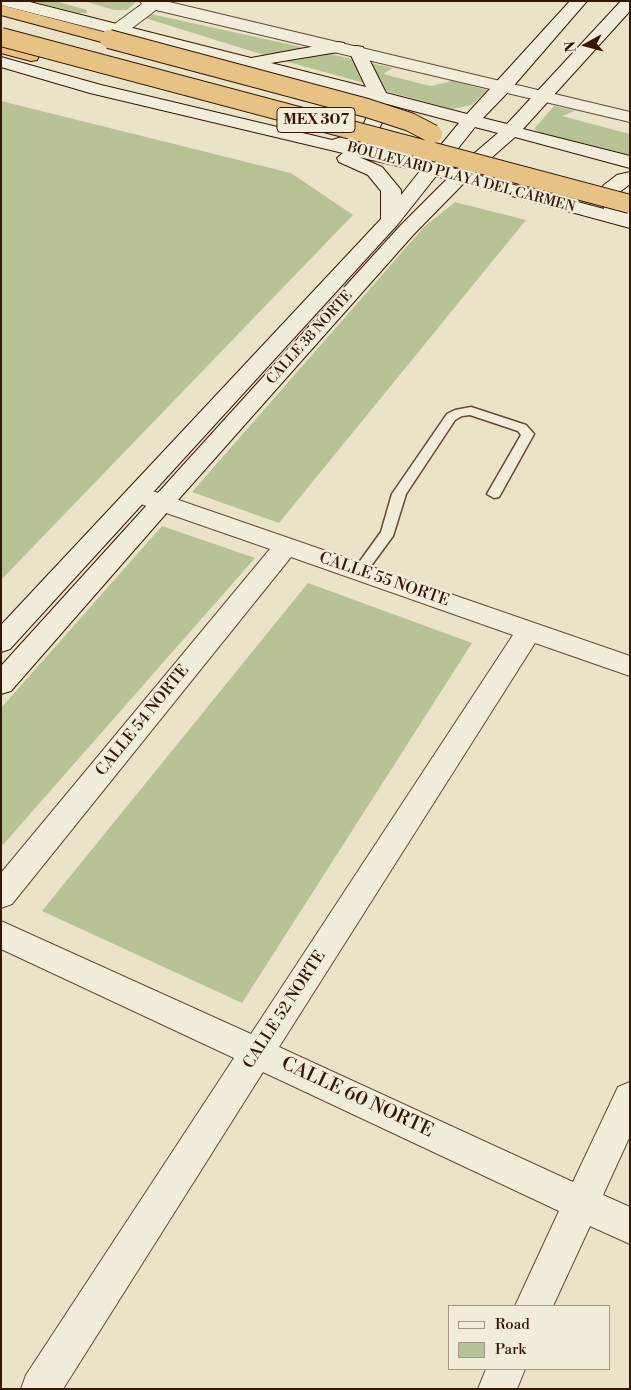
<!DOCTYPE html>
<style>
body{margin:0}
#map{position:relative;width:631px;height:1390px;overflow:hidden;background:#ebe3c8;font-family:"Libre Bodoni",serif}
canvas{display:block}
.frame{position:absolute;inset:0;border:2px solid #341705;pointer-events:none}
.legend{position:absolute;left:448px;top:1305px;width:162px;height:65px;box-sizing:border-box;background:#f2eddb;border:1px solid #a69785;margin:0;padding:6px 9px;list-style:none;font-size:15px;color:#341705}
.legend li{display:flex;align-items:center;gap:10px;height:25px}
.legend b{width:25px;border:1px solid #a69785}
.north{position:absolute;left:561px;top:20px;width:50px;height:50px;-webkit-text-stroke:4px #f2eddb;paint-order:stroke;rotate:263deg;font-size:14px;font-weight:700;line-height:20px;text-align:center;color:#341705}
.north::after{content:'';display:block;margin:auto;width:18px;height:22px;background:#341705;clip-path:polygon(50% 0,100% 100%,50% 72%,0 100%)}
</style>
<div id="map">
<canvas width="631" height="1390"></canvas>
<div class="frame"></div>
<ul class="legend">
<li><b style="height:6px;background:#f2eddb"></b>Road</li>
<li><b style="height:14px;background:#b8c395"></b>Park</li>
</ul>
<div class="north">N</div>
</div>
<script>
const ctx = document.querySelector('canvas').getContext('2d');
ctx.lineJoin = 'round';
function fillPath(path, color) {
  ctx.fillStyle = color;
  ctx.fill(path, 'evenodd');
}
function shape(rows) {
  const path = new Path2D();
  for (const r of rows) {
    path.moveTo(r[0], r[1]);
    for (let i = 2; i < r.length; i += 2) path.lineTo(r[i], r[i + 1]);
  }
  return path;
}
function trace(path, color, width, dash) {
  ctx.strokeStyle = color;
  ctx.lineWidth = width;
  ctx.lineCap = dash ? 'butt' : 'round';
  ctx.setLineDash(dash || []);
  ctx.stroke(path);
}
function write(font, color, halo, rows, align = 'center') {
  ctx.font = font + ' "Libre Bodoni",serif';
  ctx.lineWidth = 4.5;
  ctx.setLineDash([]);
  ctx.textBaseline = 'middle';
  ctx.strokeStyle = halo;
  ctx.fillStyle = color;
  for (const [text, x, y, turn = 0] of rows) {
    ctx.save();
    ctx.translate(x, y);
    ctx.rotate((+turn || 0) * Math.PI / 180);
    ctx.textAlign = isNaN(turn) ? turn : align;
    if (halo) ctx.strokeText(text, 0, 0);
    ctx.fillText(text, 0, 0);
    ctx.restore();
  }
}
fillPath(shape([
 [31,1,55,1,87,10,87,13,78,13],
 [84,1,137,1,127,10,114,10],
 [151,14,306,48,264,55,145,18],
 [326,53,352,59,364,83,281,60],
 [370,63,393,68,383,74,431,86,452,81,487,90,472,105,453,109,385,91],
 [1,101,291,173,353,215,1,580],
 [554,106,575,111,562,116,630,134,630,155,541,133,534,129],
 [455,202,526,220,279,523,192,492,424,227],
 [162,526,255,558,1,847,1,708],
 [308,583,472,643,242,1003,42,911]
]), '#b8c395');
const lane = shape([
 [471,407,526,425,534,434,499,497,494,498,487,494,521,435,518,431,470,415,462,416,455,420,406,494,393,536,365,574,355,574,353,571,355,568,381,532,392,494,447,414,455,410,471,407]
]);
const street = shape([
 [140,1,165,1,630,112,630,122,156,10,124,34,112,34,110,30,112,26,142,4,140,1],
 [138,486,630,656,630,676,535,643,279,1047,573,1182,618,1087,630,1082,630,1136,603,1195,630,1207,630,1244,590,1226,553,1306,515,1306,559,1211,263,1072,63,1389,21,1389,26,1375,234,1058,1,949,1,921,251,1034,513,635,291,557,12,904,1,908,1,873,270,549,129,500,126,494,129,488,138,486],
 [486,1369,525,1369,517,1389,478,1389,486,1369]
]);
const secondary = shape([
 [1,1,26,1,251,58,338,42,344,43,346,47,344,51,271,63,366,87,349,51,351,47,357,46,363,47,386,93,467,114,570,1,587,1,510,90,483,118,507,124,621,1,630,1,630,11,523,129,630,156,630,168,515,137,473,174,604,209,601,189,604,185,617,175,630,172,630,184,621,191,622,205,630,210,630,228,464,183,414,234,170,509,11,691,1,694,1,666,400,226,447,179,436,176,398,224,10,649,1,652,1,625,381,219,381,191,368,175,339,162,337,158,343,153,90,93,1,67,1,57,101,85,332,140,345,136,362,128,369,112,370,99,1,5,1,1],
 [387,104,459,123,427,162,356,145,376,135,387,112,387,104],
 [475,127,498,133,456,169,444,166,475,127],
 [359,157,420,171,401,195,401,190,382,167,359,157]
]);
const highway = shape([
 [1,5,115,35,117,39,115,43,109,44,1,15,1,5],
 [1,43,37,52,39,56,37,60,31,61,1,53,1,43]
]);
trace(lane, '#624a36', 3);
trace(street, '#624a36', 2);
trace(secondary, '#341705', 2);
trace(highway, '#341705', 2);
fillPath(lane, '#f2eddb');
fillPath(street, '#f2eddb');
fillPath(secondary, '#f2eddb');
fillPath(highway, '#e6c284');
const highwayBridge = shape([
 [1,37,630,204],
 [109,39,367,108,410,122,433,134]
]);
trace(highwayBridge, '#341705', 20, []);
trace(highwayBridge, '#e6c284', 18);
write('14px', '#341705', '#f2eddb', [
 ["BOULEVARD PLAYA DEL CARMEN",461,178,15],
 ["CALLE 38 NORTE",310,338,-48]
]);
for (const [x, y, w] of [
 [316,120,78]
]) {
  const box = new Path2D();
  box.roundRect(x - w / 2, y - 12.5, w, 25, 4);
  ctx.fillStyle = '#f2eddb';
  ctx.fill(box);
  trace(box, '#341705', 1);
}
write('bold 15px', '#341705', null, [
 ["MEX 307",316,120]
]);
write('16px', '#341705', '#f2eddb', [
 ["CALLE 55 NORTE",384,580,19],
 ["CALLE 54 NORTE",143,721,-51],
 ["CALLE 52 NORTE",285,1010,-57]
]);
write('19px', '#341705', '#f2eddb', [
 ["CALLE 60 NORTE",357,1098,25]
]);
</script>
